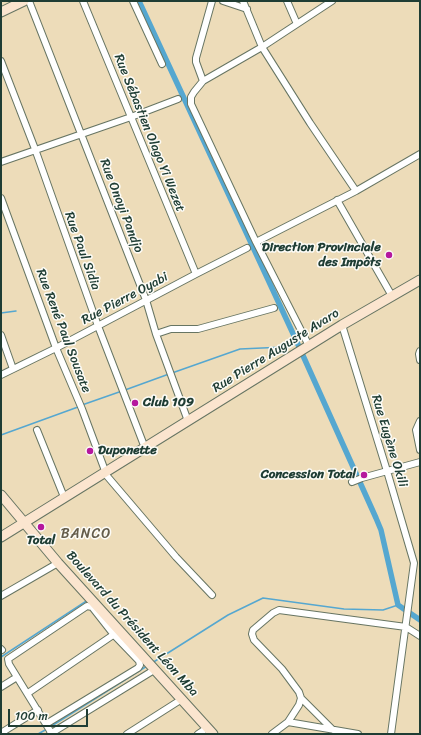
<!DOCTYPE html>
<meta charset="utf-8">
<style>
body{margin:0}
#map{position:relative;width:421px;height:735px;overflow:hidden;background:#eddcb9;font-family:Sriracha,sans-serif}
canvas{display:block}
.frame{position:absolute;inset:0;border:2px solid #1f3d34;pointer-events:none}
.scale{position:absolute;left:8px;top:709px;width:80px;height:18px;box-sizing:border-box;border:2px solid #1f3d34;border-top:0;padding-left:5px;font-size:12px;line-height:14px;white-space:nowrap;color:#1f3d34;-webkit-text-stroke:3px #fdfcf7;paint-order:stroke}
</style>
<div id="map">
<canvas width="421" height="735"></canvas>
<div class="frame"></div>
<div class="scale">100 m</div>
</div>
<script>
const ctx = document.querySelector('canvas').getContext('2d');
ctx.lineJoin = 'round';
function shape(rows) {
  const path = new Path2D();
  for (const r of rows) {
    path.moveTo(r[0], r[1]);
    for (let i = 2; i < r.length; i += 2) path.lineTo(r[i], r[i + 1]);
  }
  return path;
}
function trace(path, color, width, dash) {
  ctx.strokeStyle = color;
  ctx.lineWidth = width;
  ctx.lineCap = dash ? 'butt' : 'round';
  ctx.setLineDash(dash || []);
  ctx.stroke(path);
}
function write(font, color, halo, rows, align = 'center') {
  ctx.font = font + ' Sriracha,sans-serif';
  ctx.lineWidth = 3;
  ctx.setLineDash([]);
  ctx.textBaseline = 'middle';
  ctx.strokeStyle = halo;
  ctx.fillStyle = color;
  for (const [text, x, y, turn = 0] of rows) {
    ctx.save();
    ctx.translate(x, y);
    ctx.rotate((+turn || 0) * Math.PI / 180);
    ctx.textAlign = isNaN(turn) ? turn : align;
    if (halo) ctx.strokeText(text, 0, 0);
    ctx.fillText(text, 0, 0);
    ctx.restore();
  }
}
trace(shape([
 [1,313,16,311],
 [172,373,240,349,284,347,296,340],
 [125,390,169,374],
 [82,405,122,391],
 [1,435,78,407],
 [1,657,88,600],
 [152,663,228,615,263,598,344,609,383,610,398,605],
 [50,727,147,666],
 [38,734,47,729]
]), '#55a7d0', 1.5);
trace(shape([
 [139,1,296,340,376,518,381,530,398,605,420,620]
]), '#55a7d0', 5.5);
const street = shape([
 [29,1,146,300,156,334,188,421],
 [83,1,196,274],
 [133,1,162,64],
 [223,1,247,9],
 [243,1,262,47,310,123,356,191],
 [287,1,297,24],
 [1,61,35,149,98,326,145,448],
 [203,81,196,62,196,58,212,1],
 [1,162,131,117,178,99],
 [1,198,56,348,82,409,107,476,176,557,212,595],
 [337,200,392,296],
 [256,242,356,191,420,154],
 [342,325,387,471,414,563,391,734],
 [156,334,171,329,198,329,274,308],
 [1,335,13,369],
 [309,346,256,242,191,104,191,97,194,92,203,81,262,47,332,1],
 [420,351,419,354,420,360],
 [1,375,56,348,196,274,247,248],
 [420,421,416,430,420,450],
 [37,430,64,497],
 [352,482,362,478,420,462],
 [1,596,58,563],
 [1,649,2,650],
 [1,687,17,677],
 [28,693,116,633],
 [288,722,358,734],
 [46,724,138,668,140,665,139,661,114,635,92,607,87,606,8,659,9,664,52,734],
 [333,730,301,698,299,692,282,669,254,640,252,634,253,630,273,613,279,610,406,627,420,636],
 [1,733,38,710],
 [50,734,154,670],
 [127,734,182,699],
 [198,734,207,728],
 [272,734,288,722,299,705,301,698]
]);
const secondary = shape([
 [1,12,24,1],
 [1,495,58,563,213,734],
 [1,537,342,325,420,280]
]);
trace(street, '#677563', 8);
trace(secondary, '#677563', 11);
trace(street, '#fff', 6);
trace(secondary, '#fbe5cf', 9);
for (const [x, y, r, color] of [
 [389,255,4,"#b5179e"],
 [135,403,4,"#b5179e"],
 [90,451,4,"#b5179e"],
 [364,475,4,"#b5179e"],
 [41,527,4,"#b5179e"]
]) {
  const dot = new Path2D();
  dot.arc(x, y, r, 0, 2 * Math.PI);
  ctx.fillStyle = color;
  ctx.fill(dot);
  trace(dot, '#fdfcf7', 1.5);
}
write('13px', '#1f3d34', '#fdfcf7', [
 ["Rue Sébastien Olago Yi Wezet",149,133,68],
 ["Rue Onoyi Pandjo",121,206,69],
 ["Rue Paul Sidia",82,251,70],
 ["Rue Pierre Oyabi",125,299,-28],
 ["Rue René Paul Sousate",63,331,69],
 ["Rue Pierre Auguste Avaro",276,351,-32],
 ["Rue Eugène Okili",389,441,73],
 ["Boulevard du Président Léon Mba",132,624,48]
]);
write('bold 13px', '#1f3d34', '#fdfcf7', [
 ["Direction Provinciale",381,248],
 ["des Impôts",381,263],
 ["Club 109",143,403,"left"],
 ["Duponette",98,451,"left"],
 ["Concession Total",356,475],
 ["Total",41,541,"center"]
], 'right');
ctx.letterSpacing = '1px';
write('14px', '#655d4b', '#fdfcf7', [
 ["BANCO",86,534]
]);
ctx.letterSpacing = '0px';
</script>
